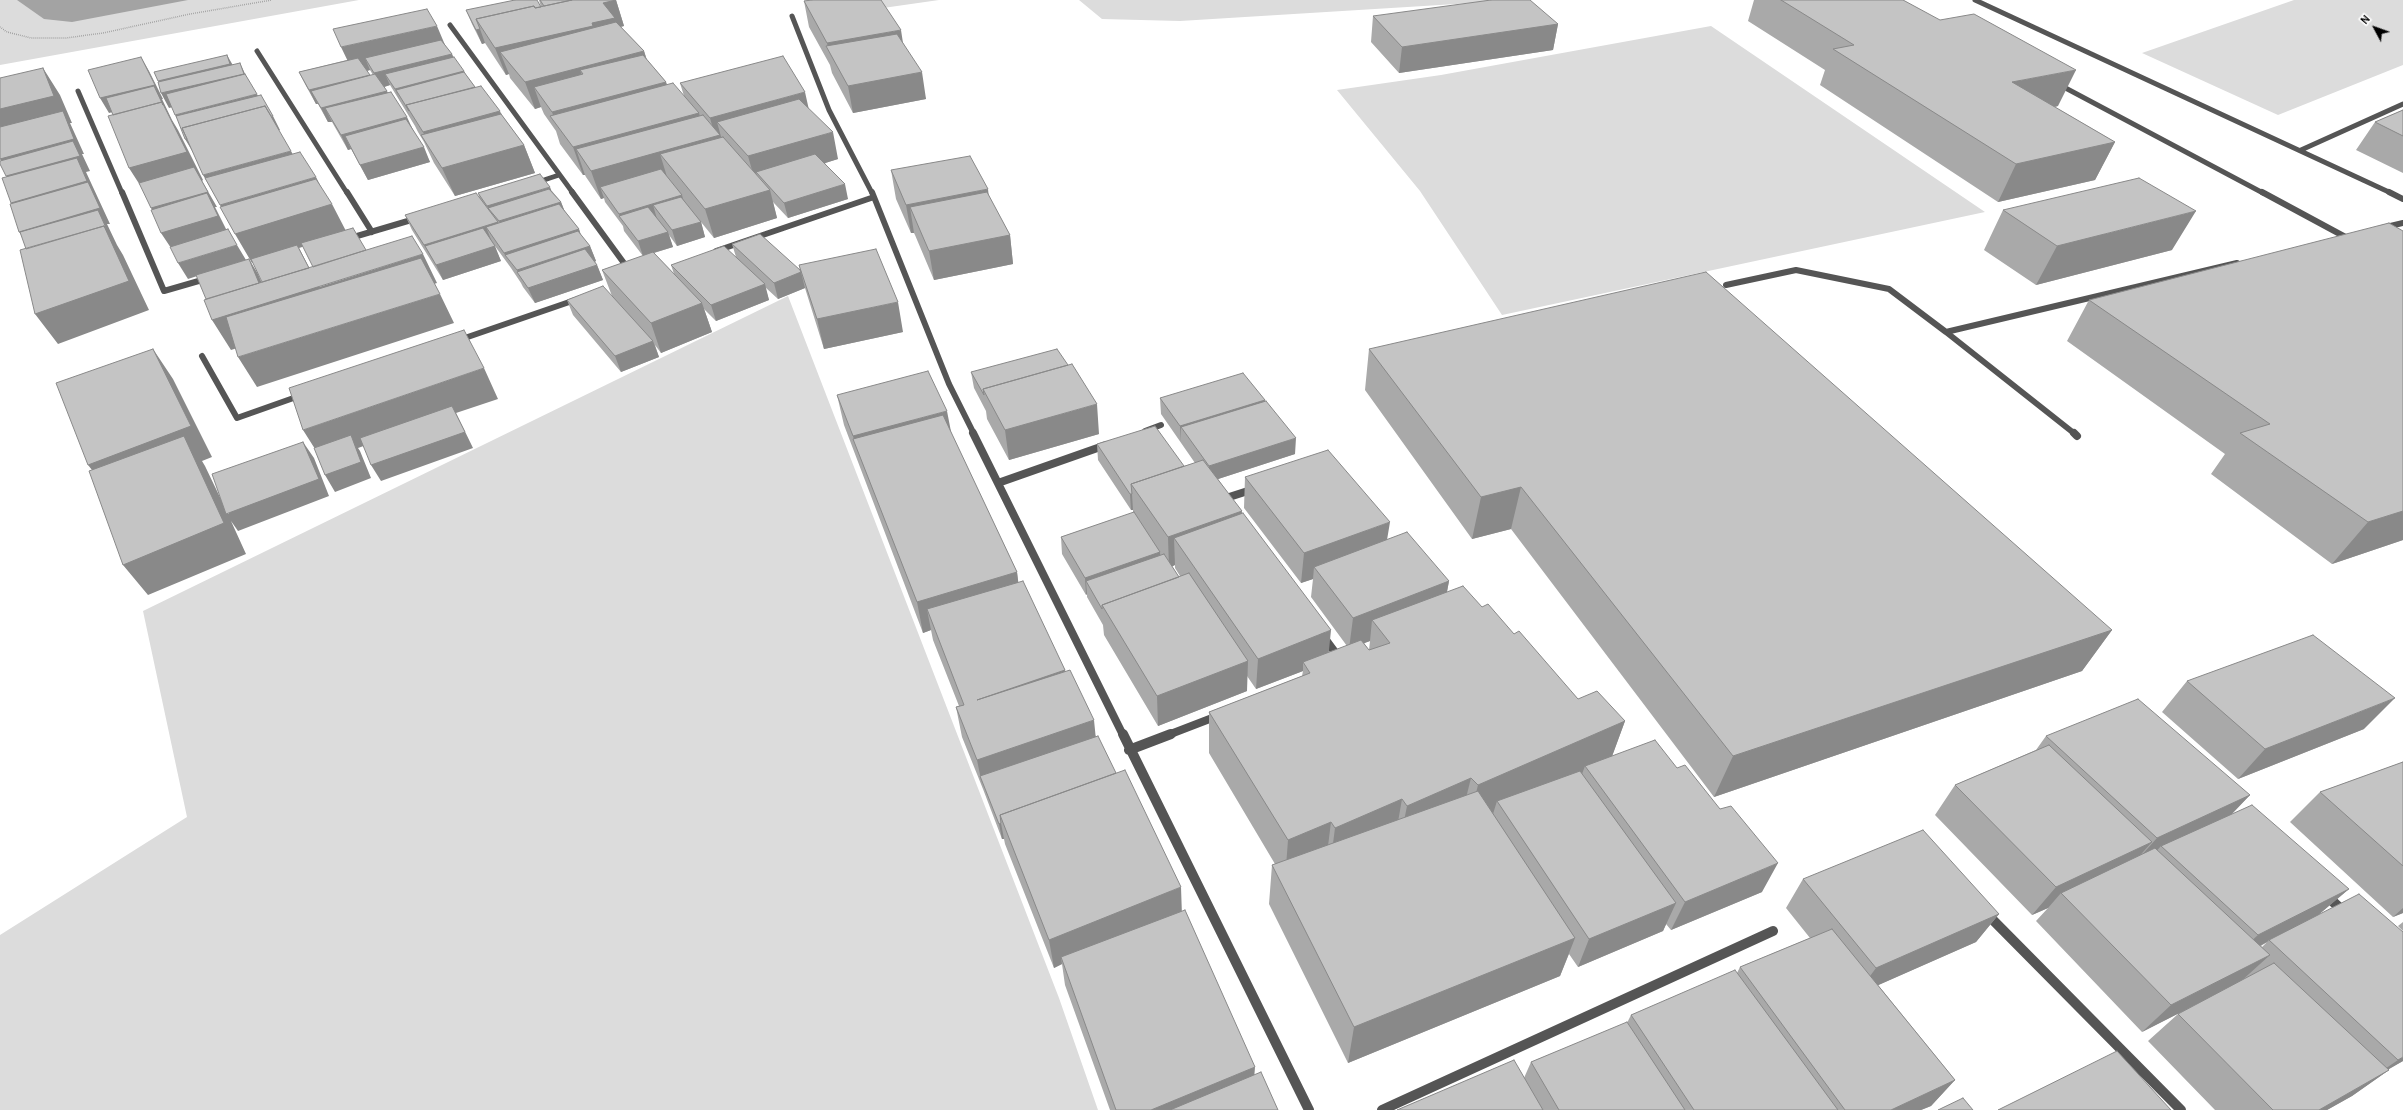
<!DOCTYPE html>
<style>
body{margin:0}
#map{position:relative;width:2403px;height:1110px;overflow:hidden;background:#fff;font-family:Karla,sans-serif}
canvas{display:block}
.north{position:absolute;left:2355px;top:8px;width:40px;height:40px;-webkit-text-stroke:3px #fff;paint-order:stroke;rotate:311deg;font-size:11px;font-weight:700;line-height:16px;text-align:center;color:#000}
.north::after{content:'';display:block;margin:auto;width:14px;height:18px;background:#000;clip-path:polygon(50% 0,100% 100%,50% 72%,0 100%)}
</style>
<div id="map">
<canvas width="2403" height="1110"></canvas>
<div class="north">N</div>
</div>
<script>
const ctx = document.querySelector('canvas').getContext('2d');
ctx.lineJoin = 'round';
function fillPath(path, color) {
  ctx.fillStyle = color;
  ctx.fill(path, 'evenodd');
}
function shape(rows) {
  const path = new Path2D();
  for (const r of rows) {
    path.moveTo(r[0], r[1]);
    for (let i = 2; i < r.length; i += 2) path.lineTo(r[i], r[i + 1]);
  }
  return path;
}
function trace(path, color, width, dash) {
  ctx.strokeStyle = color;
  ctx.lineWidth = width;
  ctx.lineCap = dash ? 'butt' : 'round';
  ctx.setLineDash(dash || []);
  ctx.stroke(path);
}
fillPath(shape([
 [0,0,359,0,0,65],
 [804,0,939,0,848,13,809,13],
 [1079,0,1521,0,1180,21,1102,19],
 [2294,0,2403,0,2403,65,2278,115,2142,53],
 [1711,26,1985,212,1502,315,1420,191,1337,90,1441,75],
 [788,296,1059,998,1098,1110,0,1110,0,935,187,817,143,611]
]), '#dcdcdc');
fillPath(shape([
 [17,0,188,0,72,22,44,19]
]), '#a3a3a3');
trace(shape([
 [0,27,7,32,31,38,66,38,103,33,190,14,272,0]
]), '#777', 1.5, [0.5, 1.5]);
trace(shape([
 [2058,84,2263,193]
]), '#555', 5);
trace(shape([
 [2262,192,2351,240],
 [2382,228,2403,223],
 [1726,285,1796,270,1889,289,1946,332],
 [2075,434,1946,332,2237,263]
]), '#555', 6);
trace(shape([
 [2074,433,2077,436]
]), '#555', 8);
trace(shape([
 [1975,0,2391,193],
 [792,16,829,110,872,193],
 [450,25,573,193],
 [257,51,347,193],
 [78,91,122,193],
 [2301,150,2403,104],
 [535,183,559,175]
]), '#555', 5);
trace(shape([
 [122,192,164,291,209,278],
 [347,192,372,232],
 [572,192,629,270],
 [872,192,949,384,974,434],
 [2389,192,2403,199],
 [347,239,418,218],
 [716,251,874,197],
 [459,340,578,299],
 [202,356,237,418,302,395],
 [1145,431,1161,425]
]), '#555', 6);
trace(shape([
 [973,433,1123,735],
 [998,483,1106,445],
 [1224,501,1223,499,1254,489],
 [1323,636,1340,659],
 [1168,735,1220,715]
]), '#555', 8);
trace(shape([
 [1123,734,1309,1110],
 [1129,750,1171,734],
 [2326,895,2345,913],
 [1986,913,2181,1110],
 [1382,1110,1773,931]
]), '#555', 10);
fillPath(shape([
 [539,0,616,0,624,26,621,27,644,51,647,60,666,82,667,85,684,96,680,83,808,108,838,159,825,163,848,199,788,218,773,202,777,218,714,238,701,222,705,237,677,246,669,235,673,247,654,253,674,274,671,265,736,257,732,244,800,270,799,265,903,332,824,349,805,288,778,299,765,287,769,300,716,321,704,309,712,332,661,353,655,345,659,357,621,372,573,315,567,300,612,296,602,270,643,256,624,231,623,226,605,202,604,198,601,199,586,177,585,175,583,175,560,144,556,131,544,114,541,107,535,109,510,78,509,74,506,75,485,43,482,44,472,24,466,10,541,7],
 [1754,0,1903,0,2058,106,2055,107,2115,142,2095,180,1998,202,1820,85,1825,70,1748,21],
 [804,1,903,43,926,99,853,113,832,73,830,65,809,27],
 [1373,16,1558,24,1553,50,1399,73,1371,42],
 [444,44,452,54,453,57,475,87,501,114,524,145,535,173,455,196,434,163,424,142,418,132,415,126,390,85,384,87,413,130,430,162,368,180,351,149,348,150,332,122,328,122,318,104,316,104,306,86,299,72,347,60],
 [370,70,373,75,370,76,367,71],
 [2403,110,2403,173,2356,150,2375,122],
 [891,170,988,195,1010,235,1013,264,934,280,915,235,914,233,911,233,896,199],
 [552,191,561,202,564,210,579,229,580,234,590,246,596,261,595,262,597,265,603,280,535,303,523,287,521,283,511,268,492,242,501,261,443,280,412,230,405,215,480,199,478,193],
 [2003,210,2172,250,2036,285,1984,250],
 [2403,231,2403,540,2332,564,2211,474,2225,454,2067,341,2089,300],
 [1369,349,2112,630,2082,671,1714,797,1511,529,1472,539,1365,390],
 [971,372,1099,434,1009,460,987,419,986,411,974,388],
 [837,395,951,433,1017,572,1018,582,1065,670,1096,737,1116,773,1181,912,1254,1075,1278,1110,1110,1110,1065,985,1062,964,1054,968,1005,844,1004,839,1002,839,983,789,962,737,956,707,959,706,933,640,931,630,923,633,844,425],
 [1160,398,1265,401,1295,454,1218,479,1242,514,1329,653,1347,646,1311,597,1313,579,1301,583,1244,508,1245,477,1387,540,1449,581,1447,592,1482,607,1514,634,1578,699,1625,721,1612,756,1762,892,1671,930,1666,924,1663,931,1578,967,1569,954,1560,976,1348,1063,1269,904,1272,865,1275,864,1209,753,1209,712,1302,676,1303,671,1256,689,1247,676,1247,691,1158,726,1104,635,1103,625,1087,597,1087,594,1086,595,1062,554,1061,537,1133,513,1133,510,1131,510,1098,460,1097,444,1184,466,1195,463,1161,414],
 [1175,565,1175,568,1180,576,1179,577,1172,566],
 [1370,641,1369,650,1364,643],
 [2187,681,2364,729,2238,779,2162,712],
 [2046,736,2250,795,2232,814,2349,889,2319,914,2403,1061,2388,1069,2389,1070,2352,1096,2327,1110,2215,1110,2148,1041,2178,1014,2204,1000,2142,1032,2036,921,2048,908,2032,915,1935,815,1955,785,2036,750],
 [2267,942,2262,947,2261,946],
 [2403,762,2403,913,2393,917,2290,822,2320,792],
 [1803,879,1999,914,1976,942,1878,985,1955,1080,1931,1106,1921,1110,1397,1110,1524,1078,1531,1062,1627,1023,1631,1015,1737,973,1740,967,1810,938,1786,908],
 [2403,922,2403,931,2398,926]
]), '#a9a9a9');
fillPath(shape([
 [616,0,624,26,500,52,509,74,506,75,495,48,549,14],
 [1558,24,1553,50,1399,73,1402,47],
 [437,26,448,52,365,58,370,70,354,74,341,47],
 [480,29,485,43,482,44,476,30],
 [901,30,905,56,828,50,827,43],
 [644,51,652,77,583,74,580,70,589,94,534,87,541,107,535,109,525,82],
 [452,54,458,68,385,74,390,85,381,88,374,73],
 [227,55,235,69,240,63,247,78,252,88,169,108,161,93,165,92,158,81],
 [141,57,149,71,163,99,162,99,172,120,178,130,203,180,202,181,217,207,215,207,227,231,171,248,161,233,161,223,151,208,147,196,129,168,161,100,109,113,100,98],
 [43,68,60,95,72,123,70,123,84,154,82,154,90,171,86,172,110,224,107,224,117,245,123,255,149,310,58,344,35,314,105,225,30,247,19,232,22,218,11,203,17,191,6,176,10,174,0,159,0,109],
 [2076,70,2058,106,1995,119,2012,82],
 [464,71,470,85,396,90,401,103,395,89],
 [922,72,926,99,853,113,848,86],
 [370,75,376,89,311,91,318,104,316,104,309,90],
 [666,82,674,109,556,124,552,112],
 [387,91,393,105,325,108,332,122,328,122,321,108],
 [805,92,811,119,717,122,723,144,660,154,668,180,600,187,604,198,601,199,591,171,576,149,585,175,583,175,573,147,699,113,706,139,715,136,710,118],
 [257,94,265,109,184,130,175,115],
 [500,111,511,138,432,151,423,132],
 [273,116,280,130,194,154,185,139],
 [407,117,414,132,345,136,351,149,348,150,341,135],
 [833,132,838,159,765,182,756,172,759,183,756,184,748,156],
 [2115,142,2095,180,1998,202,2016,164],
 [524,145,535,173,455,196,442,168],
 [424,147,430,162,368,180,360,165],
 [291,151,306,179,220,204,203,175],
 [316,177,330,205,332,204,347,233,299,248,319,287,423,254,437,283,231,350,212,320,249,259,258,274,270,302,299,248,252,263,235,234,236,233,220,205],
 [845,184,848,199,788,218,784,203],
 [550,187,556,202,488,208,494,221,493,221,487,206],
 [988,189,991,218,910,207,914,233,911,233,906,205],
 [770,190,777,218,714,238,705,209],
 [682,195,686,210,653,205,657,219,621,218,619,214],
 [561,202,567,217,505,237,499,221],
 [2196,211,2172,250,2036,285,2057,246],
 [498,222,504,238,486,227,492,242,433,260,424,245],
 [701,222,705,237,677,246,672,230],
 [579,229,584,244,505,255,511,268,504,253],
 [668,232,673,247,643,256,638,241],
 [1010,235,1013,264,934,280,929,251],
 [237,245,246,260,188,279,178,263],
 [495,246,501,261,443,280,436,265],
 [590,246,596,261,526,285,519,275,517,270],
 [597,265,603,280,535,303,528,288],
 [801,272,805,288,778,299,774,283],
 [765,284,769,300,716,321,711,305],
 [440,294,454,323,257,387,238,357],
 [898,302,903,332,824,349,817,319],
 [702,303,712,332,661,353,651,323],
 [653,341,659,357,621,372,615,356],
 [153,349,173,379,212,457,202,461,205,466,228,514,303,442,314,458,329,496,238,531,231,521,246,554,148,595,123,565,112,495,88,465],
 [484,368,498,399,456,413,473,448,381,481,371,465,456,413,358,448,360,451,371,478,335,492,325,475,322,460,303,430],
 [1265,400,1264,416,1181,427,1181,442,1180,426],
 [1097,404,1099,434,1009,460,1005,430],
 [947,411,953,442,854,440,853,436],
 [1296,438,1295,454,1209,482,1209,466],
 [1521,487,1511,529,1472,539,1481,497],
 [1130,494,1132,494,1133,510,1131,510],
 [1242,511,1241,541,1174,538,1175,565,1169,568,1168,537],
 [2403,511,2403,540,2332,564,2368,522],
 [1390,522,1385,552,1314,567,1313,579,1301,583,1304,553],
 [1160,552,1161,568,1086,581,1087,594,1086,595,1085,578],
 [1017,572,1021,603,927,609,931,630,923,633,917,602],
 [1449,581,1443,612,1372,620,1370,641,1349,649,1353,618],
 [1331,630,1328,660,1303,662,1303,671,1256,689,1258,659],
 [2112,630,2082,671,1714,797,1733,756],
 [1248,661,1247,691,1158,726,1157,696],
 [1065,670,1069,701,977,700],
 [2395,698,2364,729,2238,779,2265,749],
 [1094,720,1097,750,980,776,983,789,977,760],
 [1625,721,1610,762,1585,766,1582,774,1497,801,1493,814,1468,825,1478,785],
 [1471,778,1461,818,1399,846,1407,806],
 [2250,795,2222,824,2161,846,2150,858,2131,867,2157,838],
 [1402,799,1395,839,1330,867,1335,828],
 [1331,822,1326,862,1285,880,1288,840],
 [1001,823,1004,839,1002,839,999,824],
 [2152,842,2126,871,2061,893,2048,908,2032,915,2056,887],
 [1778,863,1762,892,1671,930,1685,902],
 [1181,887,1182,916,1061,957,1062,964,1054,968,1049,940],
 [2349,889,2316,917,2269,940,2267,942,2227,963,2258,935],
 [1676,903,1663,931,1578,967,1589,939],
 [2403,908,2403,913,2393,917],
 [1999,914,1976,942,1856,995,1876,968],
 [1575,938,1560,976,1348,1063,1354,1027],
 [2270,955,2239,983,2142,1032,2171,1005],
 [2403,1057,2403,1061,2360,1086,2398,1060],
 [1255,1067,1253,1093,1212,1110,1151,1110],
 [2389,1070,2352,1096,2327,1110,2319,1110],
 [1955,1080,1931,1106,1921,1110,1891,1110]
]), '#898989');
const building = shape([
 [515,0,537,0,541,7,535,8,534,6,476,19,480,29,476,30,466,10,515,0],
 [540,0,572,0,544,6,540,0],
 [572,0,616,0,603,3,615,18,592,23,593,26,495,48,476,19,534,6,535,8,572,0],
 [812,0,881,0,901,30,827,43,804,1,812,0],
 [1491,0,1530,0,1558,24,1402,47,1373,16,1491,0],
 [1781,0,1903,0,1940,20,1974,14,2076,70,2012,82,2115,142,2016,164,1833,49,1854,45,1781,0],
 [427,9,437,26,341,47,333,29,427,9],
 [616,22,644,51,525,82,500,52,616,22],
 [897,34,922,72,848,86,826,46,897,34],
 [441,40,452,54,374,73,365,58,441,40],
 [227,55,230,64,158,81,154,72,227,55],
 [643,55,666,82,552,112,534,87,583,74,580,70,643,55],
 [783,56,805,92,710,118,680,83,783,56],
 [141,57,155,85,100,98,88,70,141,57],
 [454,57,464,71,395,89,385,74,454,57],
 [358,58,370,75,309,90,299,72,358,58],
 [240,63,244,74,161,93,158,82,240,63],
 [43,68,54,96,0,109,0,78,43,68],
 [464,72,475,87,406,105,409,111,396,90,464,72],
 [245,74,257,94,175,115,166,94,245,74],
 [375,74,387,91,321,108,311,91,375,74],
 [673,83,699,113,573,147,550,116,673,83],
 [154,86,163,105,162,102,113,115,106,98,154,86],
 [481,86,500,111,423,132,406,105,481,86],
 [391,92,407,117,341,135,325,108,391,92],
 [261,95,273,116,271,116,265,106,182,128,187,139,185,139,176,116,261,95],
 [799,99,833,132,748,156,717,122,799,99],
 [162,102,187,152,129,168,108,116,162,102],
 [265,106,291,151,203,175,182,128,265,106],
 [2403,110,2403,136,2375,122,2403,110],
 [63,111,74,139,0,159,0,127,63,111],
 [501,114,524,145,442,168,421,135,501,114],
 [703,115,720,135,591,171,576,149,703,115],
 [406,119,424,147,360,165,345,136,406,119],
 [723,137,770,190,705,209,660,154,723,137],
 [73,141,80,156,6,176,0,164,0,161,73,141],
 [300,152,316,177,220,205,205,178,300,152],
 [815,154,845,184,784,203,756,172,815,154],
 [970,156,988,189,906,205,891,170,970,156],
 [77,158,87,181,11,203,2,178,77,158],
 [194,167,208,192,151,208,139,183,194,167],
 [661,169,682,195,619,214,600,187,661,169],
 [540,174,550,187,487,206,478,193,540,174],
 [2139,178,2196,211,2057,246,2003,210,2139,178],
 [316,179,332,204,235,234,220,207,316,179],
 [88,182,100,208,19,232,10,204,88,182],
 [549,189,561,202,499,221,488,208,549,189],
 [987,192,1010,235,929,251,910,207,987,192],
 [207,193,218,216,161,233,151,210,207,193],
 [476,193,498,222,424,245,405,215,476,193],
 [681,197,701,222,672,230,653,205,681,197],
 [559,204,579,229,504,253,486,227,559,204],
 [648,207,668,232,638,241,619,216,648,207],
 [98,210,107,230,104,226,26,249,20,232,98,210],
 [2389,223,2403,231,2403,511,2368,522,2240,433,2270,424,2089,300,2389,223],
 [104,226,129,281,35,314,20,250,104,226],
 [353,228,366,250,313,267,301,243,353,228],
 [483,228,495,246,436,265,425,246,483,228],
 [228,229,237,245,178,263,170,247,228,229],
 [578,231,590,246,517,270,505,255,578,231],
 [760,234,800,270,801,272,774,283,732,244,760,234],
 [412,236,423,254,212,320,204,300,412,236],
 [297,245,309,268,262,282,251,259,297,245],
 [724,246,765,284,711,305,671,265,724,246],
 [585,249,597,265,528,288,517,272,585,249],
 [876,249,898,302,817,319,799,265,876,249],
 [653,252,702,303,651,323,602,270,653,252],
 [421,258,440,294,238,357,226,317,421,258],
 [249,259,259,283,206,299,196,275,249,259],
 [1706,272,2112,630,1733,756,1521,487,1481,497,1369,349,1706,272],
 [603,286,653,341,615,356,567,300,603,286],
 [464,330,484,368,303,430,289,388,464,330],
 [153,349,191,426,88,465,56,383,153,349],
 [1057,349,1068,365,983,389,984,395,971,372,1057,349],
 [1072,364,1097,404,1005,430,983,389,1072,364],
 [928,371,947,411,853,436,837,395,928,371],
 [1243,373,1265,400,1180,426,1160,398,1243,373],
 [1266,401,1296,438,1209,466,1181,427,1266,401],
 [452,406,465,432,371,465,360,438,452,406],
 [943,415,1017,572,917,602,853,439,943,415],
 [1155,426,1184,466,1131,484,1132,494,1130,494,1097,444,1155,426],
 [351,435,361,462,325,475,314,448,351,435],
 [184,436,224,523,123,565,89,471,184,436],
 [303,442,319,479,226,514,212,474,303,442],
 [1328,450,1390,522,1304,553,1245,477,1328,450],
 [1203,460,1242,511,1168,537,1131,484,1203,460],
 [1134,512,1160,552,1085,578,1061,537,1134,512],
 [1243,513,1331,630,1258,659,1174,538,1243,513],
 [1407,532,1449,581,1353,618,1314,567,1407,532],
 [1164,554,1179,577,1102,605,1102,609,1086,581,1164,554],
 [1189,573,1248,661,1157,696,1102,605,1189,573],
 [1023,581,1065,670,977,700,1070,670,1094,720,977,760,956,707,964,705,927,609,1023,581],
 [1463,586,1482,607,1488,604,1514,634,1519,631,1578,699,1597,691,1625,721,1478,785,1471,778,1407,806,1402,799,1335,828,1331,822,1288,840,1209,712,1310,673,1303,662,1361,640,1369,650,1390,643,1372,620,1463,586],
 [2313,635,2395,698,2265,749,2187,681,2313,635],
 [2138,699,2250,795,2157,838,2046,736,2138,699],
 [1098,736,1116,773,1000,815,1001,823,999,824,980,776,1098,736],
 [1655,740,1677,768,1685,765,1720,809,1731,806,1778,863,1685,902,1585,766,1655,740],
 [2049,745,2152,842,2056,887,1955,785,2049,745],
 [2403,762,2403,866,2320,792,2403,762],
 [1125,770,1181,887,1049,940,1000,815,1125,770],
 [1580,771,1676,903,1589,939,1497,801,1580,771],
 [1478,791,1575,938,1354,1027,1272,865,1478,791],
 [2252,805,2349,889,2258,935,2161,846,2252,805],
 [1923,830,1999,914,1876,968,1803,879,1923,830],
 [2155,848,2270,955,2171,1005,2061,893,2155,848],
 [2359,894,2403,932,2403,1057,2398,1060,2269,940,2359,894],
 [1185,910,1255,1067,1151,1110,1116,1110,1061,957,1185,910],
 [1832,929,1955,1080,1891,1110,1845,1110,1740,967,1832,929],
 [2274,963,2389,1070,2319,1110,2273,1110,2178,1014,2274,963],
 [1735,970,1838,1110,1694,1110,1631,1015,1735,970],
 [1627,1022,1685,1110,1559,1110,1531,1062,1627,1022],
 [2117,1051,2171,1110,1998,1110,2117,1051],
 [1514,1060,1543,1110,1397,1110,1514,1060],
 [1261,1072,1278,1110,1170,1110,1261,1072],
 [1963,1098,1973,1110,1938,1110,1963,1098]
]);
fillPath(building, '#c4c4c4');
trace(building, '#898989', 1);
</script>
